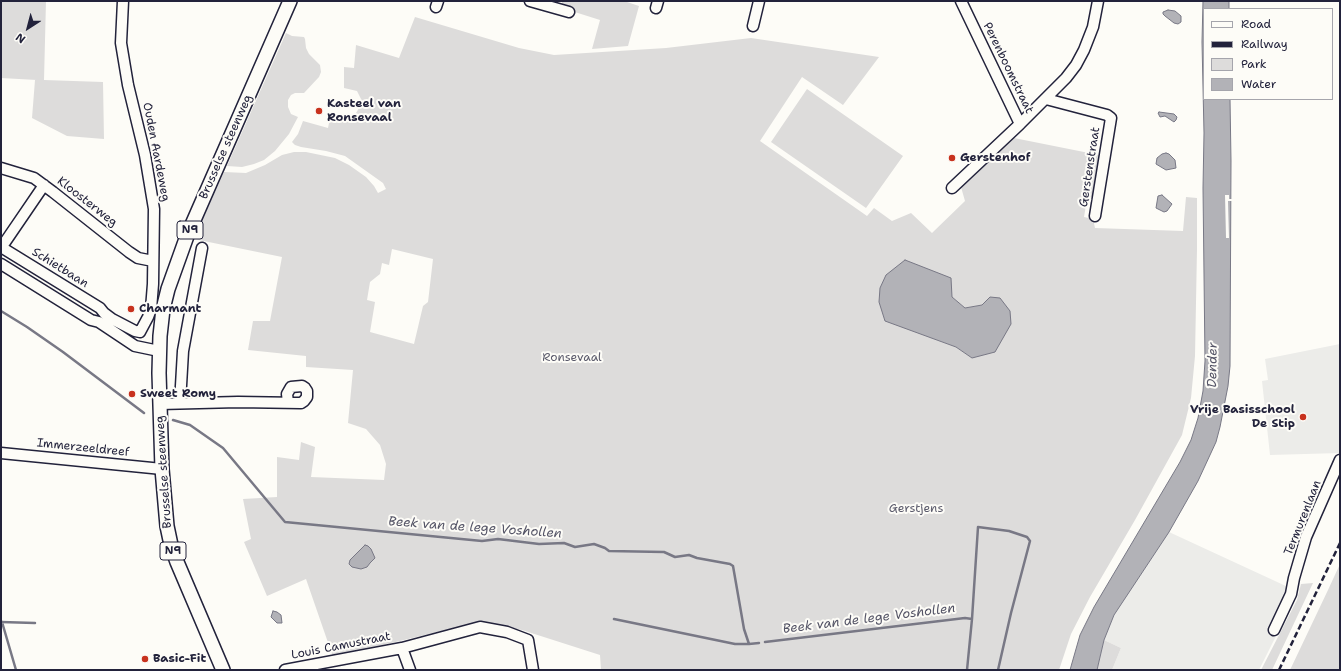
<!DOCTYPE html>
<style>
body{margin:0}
#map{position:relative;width:1341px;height:671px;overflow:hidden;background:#fdfcf7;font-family:"Shantell Sans",sans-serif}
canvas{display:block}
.frame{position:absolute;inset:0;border:2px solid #22223b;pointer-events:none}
.legend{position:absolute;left:1203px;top:8px;width:130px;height:92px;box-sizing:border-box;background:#fdfcf7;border:1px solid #a5a5ac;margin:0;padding:5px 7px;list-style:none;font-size:12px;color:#22223b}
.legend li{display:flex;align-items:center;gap:8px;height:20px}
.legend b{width:20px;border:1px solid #a5a5ac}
.north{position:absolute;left:8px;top:8px;width:40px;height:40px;-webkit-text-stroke:3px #fdfcf7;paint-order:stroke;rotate:216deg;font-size:11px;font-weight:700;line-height:16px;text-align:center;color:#22223b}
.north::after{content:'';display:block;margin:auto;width:14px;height:18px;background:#22223b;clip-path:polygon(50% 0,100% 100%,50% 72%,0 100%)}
</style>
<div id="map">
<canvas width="1341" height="671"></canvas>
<div class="frame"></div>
<ul class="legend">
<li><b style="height:5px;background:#fdfcf7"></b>Road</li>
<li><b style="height:5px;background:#22223b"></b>Railway</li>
<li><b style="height:11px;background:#dddcdb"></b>Park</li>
<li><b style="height:11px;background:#b2b2b7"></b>Water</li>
</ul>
<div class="north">N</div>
</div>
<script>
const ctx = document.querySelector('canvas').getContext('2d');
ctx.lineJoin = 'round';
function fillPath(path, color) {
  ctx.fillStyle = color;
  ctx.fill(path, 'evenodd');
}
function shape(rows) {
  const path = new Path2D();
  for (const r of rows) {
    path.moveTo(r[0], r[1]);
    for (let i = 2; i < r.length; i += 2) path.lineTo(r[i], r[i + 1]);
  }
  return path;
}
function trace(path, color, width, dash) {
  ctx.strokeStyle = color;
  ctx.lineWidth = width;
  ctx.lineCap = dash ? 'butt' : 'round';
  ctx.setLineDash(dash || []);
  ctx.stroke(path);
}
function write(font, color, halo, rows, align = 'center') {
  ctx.font = font + ' "Shantell Sans",sans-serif';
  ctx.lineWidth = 4;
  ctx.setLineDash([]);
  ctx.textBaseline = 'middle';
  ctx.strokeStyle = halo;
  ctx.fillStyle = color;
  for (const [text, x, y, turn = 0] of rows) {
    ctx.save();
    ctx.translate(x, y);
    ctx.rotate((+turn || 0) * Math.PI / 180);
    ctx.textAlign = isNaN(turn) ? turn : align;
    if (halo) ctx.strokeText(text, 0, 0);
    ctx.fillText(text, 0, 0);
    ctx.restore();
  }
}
fillPath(shape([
 [1340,344,1340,453,1270,455,1262,381,1268,380,1265,359],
 [1169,532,1288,587,1267,632,1276,636,1259,670,1112,670,1121,648,1104,640,1114,615]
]), '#ecece9');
fillPath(shape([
 [1,1,46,1,44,80,103,82,104,139,67,136,32,118,35,80,37,80,1,78],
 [562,1,624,1,639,6,628,46,592,49,600,20,562,8],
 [415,17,519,48,554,55,666,48,751,38,879,57,843,105,802,77,760,141,867,216,874,208,892,221,911,213,932,233,965,201,961,187,1014,138,1099,155,1093,196,1087,199,1084,217,1093,219,1095,228,1183,231,1186,197,1197,198,1197,249,1195,356,1191,398,1182,435,1135,520,1090,597,1071,634,1059,670,601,670,600,655,522,630,479,622,333,657,306,579,267,596,244,542,251,539,243,499,277,497,277,457,299,460,301,442,315,447,311,477,384,480,386,464,380,445,366,429,348,423,353,370,306,367,306,356,248,350,253,321,270,321,282,257,194,239,224,172,246,173,265,165,282,155,294,152,306,152,335,158,349,165,366,177,374,186,378,193,386,189,383,183,345,156,326,151,301,147,295,145,292,142,298,134,303,121,328,128,330,118,336,119,337,116,348,119,351,115,356,113,359,108,361,99,357,91,344,88,344,67,354,68,356,45,399,58],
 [392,249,433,259,428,302,423,306,414,344,370,332,375,302,367,300,370,282,380,274,382,263,389,265],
 [952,297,965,308,982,305,972,358,956,347,937,340],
 [286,33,292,36,304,37,305,39,306,48,309,54,320,65,321,72,319,77,304,93,295,93,291,95,288,100,288,107,291,114,298,117,289,134,275,151,264,160,254,164,242,167,227,166],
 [807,89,903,156,866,208,771,142],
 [1340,564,1340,670,1290,670,1328,590],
 [1313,583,1272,670,1261,670,1297,600,1301,584],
 [1104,640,1121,648,1112,670,1097,670]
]), '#dddcdb');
const water = shape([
 [1203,1,1229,1,1229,9,1204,9,1204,99,1230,99,1231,161,1230,366,1228,386,1220,427,1216,442,1198,481,1169,532,1114,615,1104,640,1097,670,1070,670,1080,635,1094,607,1180,462,1191,440,1198,418,1203,391,1205,361,1203,188,1204,133,1202,42,1203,1],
 [1168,10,1175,11,1181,16,1181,22,1178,24,1174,23,1165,16,1163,14,1163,12,1168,10],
 [1159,112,1174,114,1177,117,1176,120,1174,122,1165,116,1160,117,1158,113,1159,112],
 [1166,153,1169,154,1175,160,1176,168,1166,170,1156,164,1157,158,1162,154,1166,153],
 [1162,195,1172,204,1167,211,1164,212,1156,208,1158,196,1162,195],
 [905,260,951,278,952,297,965,308,982,305,990,297,1000,298,1010,311,1011,324,995,352,972,358,956,347,885,321,879,302,880,288,886,275,905,260],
 [365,545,368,546,371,549,375,558,370,563,367,567,361,569,352,567,349,564,350,560,365,545],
 [273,611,277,612,281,615,282,623,277,623,271,617,273,611]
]);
fillPath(water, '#b2b2b7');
trace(water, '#787885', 1);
fillPath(shape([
 [1225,195,1229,195,1229,199,1232,199,1232,201,1228,201,1229,238,1226,238]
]), '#fdfcf7');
trace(shape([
 [1,311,27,327,63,352,144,413],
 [173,420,190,425,223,448,285,522,482,541,498,539,539,544,564,543,575,547,594,544,605,548,609,551,664,552,675,557,689,555,697,558,730,564,733,566,744,629,749,644],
 [614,619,735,644,749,644,759,643],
 [972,619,978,527,1009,531,1027,537,1030,541,1011,613,998,670],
 [1,622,35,623],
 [2,622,16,670],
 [765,642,965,618,972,619,967,670]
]), '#787885', 2.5);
const minor = shape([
 [123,1,121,43,128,85,145,155,154,209,153,284,151,309,148,317,140,332],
 [530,1,569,12],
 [961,1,1020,124],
 [436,7,438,1],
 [656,8,658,1],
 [753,26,759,1],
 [1046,99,1107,115,1111,118,1095,216],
 [1,168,34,178,53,192,129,252,138,258,153,261],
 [952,188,1020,124,1066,78,1076,65,1084,50,1093,27,1098,1],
 [1,247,100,308,104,313,112,319,135,331,140,332],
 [1,248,44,185],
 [1,264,91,320,99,322,135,346,159,351],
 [180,403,183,351,202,248],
 [160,404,238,402,301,403,304,401,307,397,307,391,305,388,302,386,291,387,287,394,288,402],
 [1,453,162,469],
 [1274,630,1291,594,1294,578,1306,537,1340,460],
 [402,648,410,670],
 [285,670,402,648,480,627,507,632,528,640,533,670]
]);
const major = shape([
 [223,670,177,562,171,545,167,526,162,469,159,373,160,336,163,309,168,289,187,236,290,1]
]);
trace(minor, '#22223b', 13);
trace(major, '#22223b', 16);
trace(minor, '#fdfcf7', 10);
trace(major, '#fdfcf7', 13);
trace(shape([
 [1279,670,1340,543]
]), '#22223b', 2.5, [6, 3]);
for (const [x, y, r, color] of [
 [319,111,4,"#c8321e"],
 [952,158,4,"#c8321e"],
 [131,309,4,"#c8321e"],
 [132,394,4,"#c8321e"],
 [1303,417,4,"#c8321e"],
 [145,659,4,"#c8321e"]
]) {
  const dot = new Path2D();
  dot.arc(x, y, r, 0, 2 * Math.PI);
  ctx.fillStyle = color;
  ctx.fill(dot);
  trace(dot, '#fdfcf7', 1.5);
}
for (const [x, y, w] of [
 [190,230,26],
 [173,551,26]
]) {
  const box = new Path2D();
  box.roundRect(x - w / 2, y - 9, w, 18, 3);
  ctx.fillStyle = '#fdfcf7';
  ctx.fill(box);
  trace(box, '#22223b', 1);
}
write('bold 11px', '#22223b', null, [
 ["N9",190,230],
 ["N9",173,551]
]);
write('12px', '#22223b', '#fdfcf7', [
 ["Perenboomstraat",1008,68,64],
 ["Brusselse steenweg",226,147,-66],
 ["Ouden Aardeweg",156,152,79],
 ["Gerstenstraat",1090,167,-81],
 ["Kloosterweg",87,202,38],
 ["Schietbaan",60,268,32],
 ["Immerzeeldreef",83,448,6],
 ["Brusselse steenweg",164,472,-94],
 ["Termurenlaan",1303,518,-68],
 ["Louis Camustraat",341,646,-11]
]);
write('bold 12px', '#22223b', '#fdfcf7', [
 ["Kasteel van",327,104],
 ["Ronsevaal",327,118],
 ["Gerstenhof",960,158],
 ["Charmant",139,309],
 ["Sweet Romy",140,394],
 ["Vrije Basisschool",1295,410,"right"],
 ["De Stip",1295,424,"right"],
 ["Basic-Fit",153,659]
], 'left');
write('12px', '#5a5a6b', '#fdfcf7', [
 ["Ronsevaal",572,358],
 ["Gerstjens",916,509]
]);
write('italic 13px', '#545466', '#fdfcf7', [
 ["Dender",1213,365,-89],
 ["Beek van de lege Voshollen",475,528,4],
 ["Beek van de lege Voshollen",869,619,-7]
]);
</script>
